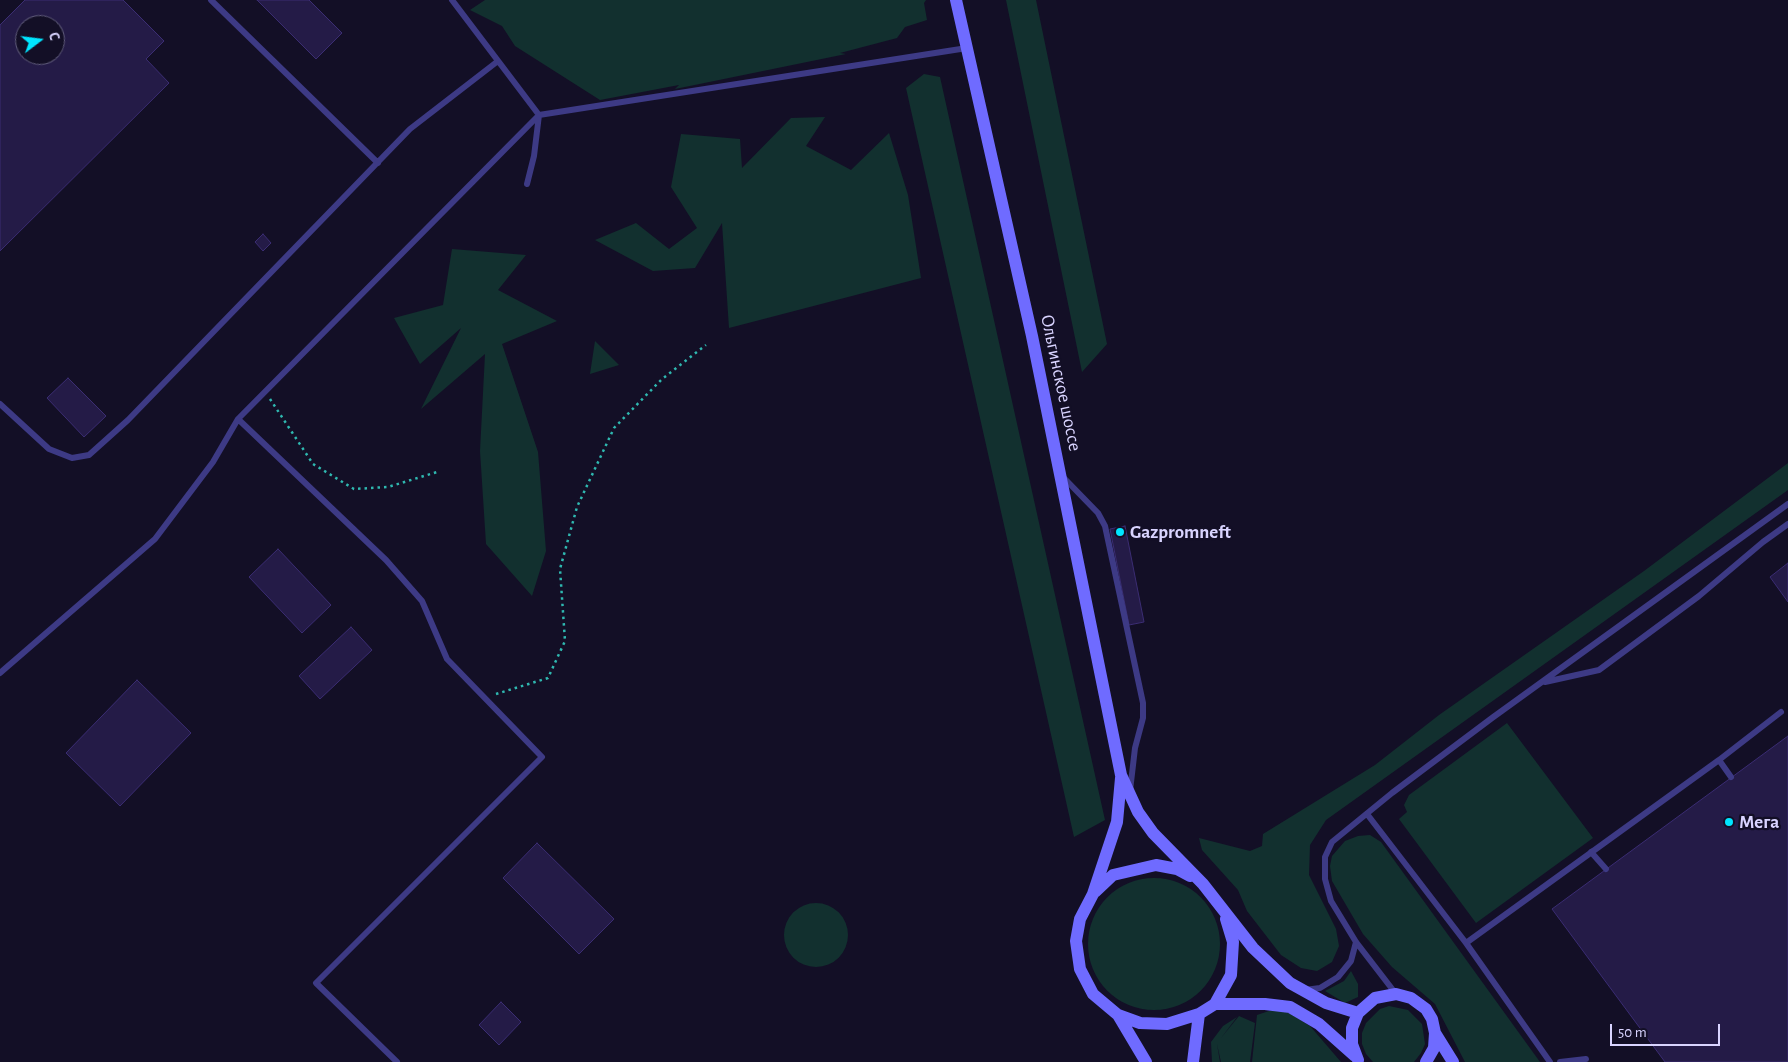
<!DOCTYPE html>
<meta charset="utf-8">
<style>
body{margin:0}
#map{position:relative;width:1788px;height:1062px;overflow:hidden;background:#130f26;font-family:"Alegreya Sans",sans-serif}
canvas{display:block}
.north{position:absolute;left:15px;top:15px;width:50px;height:50px;box-sizing:border-box;background:#130f26;border:1px solid #625e7d;border-radius:50%;rotate:75deg;font-size:14px;font-weight:700;line-height:20px;text-align:center;color:#d9d4ff}
.north::after{content:'';display:block;margin:auto;width:18px;height:22px;background:#00e5ff;clip-path:polygon(50% 0,100% 100%,50% 72%,0 100%)}
.scale{position:absolute;left:1610px;top:1024px;width:110px;height:22px;box-sizing:border-box;border:2px solid #d9d4ff;border-top:0;padding-left:6px;font-size:15px;line-height:18px;white-space:nowrap;color:#d9d4ff;-webkit-text-stroke:4px #130f26;paint-order:stroke}
</style>
<div id="map">
<canvas width="1788" height="1062"></canvas>
<div class="north">С</div>
<div class="scale">50 m</div>
</div>
<script>
const ctx = document.querySelector('canvas').getContext('2d');
ctx.lineJoin = 'round';
function fillPath(path, color) {
  ctx.fillStyle = color;
  ctx.fill(path, 'evenodd');
}
function shape(rows) {
  const path = new Path2D();
  for (const r of rows) {
    if (r.length === 3) {
      path.moveTo(r[0] + r[2], r[1]);
      path.arc(r[0], r[1], r[2], 0, 2 * Math.PI);
      continue;
    }
    path.moveTo(r[0], r[1]);
    for (let i = 2; i < r.length; i += 2) path.lineTo(r[i], r[i + 1]);
  }
  return path;
}
function trace(path, color, width, dash) {
  ctx.strokeStyle = color;
  ctx.lineWidth = width;
  ctx.lineCap = dash ? 'butt' : 'round';
  ctx.setLineDash(dash || []);
  ctx.stroke(path);
}
function write(font, color, halo, rows, align = 'center') {
  ctx.font = font + ' "Alegreya Sans",sans-serif';
  ctx.lineWidth = 4.5;
  ctx.setLineDash([]);
  ctx.textBaseline = 'middle';
  ctx.strokeStyle = halo;
  ctx.fillStyle = color;
  for (const [text, x, y, turn = 0] of rows) {
    ctx.save();
    ctx.translate(x, y);
    ctx.rotate((+turn || 0) * Math.PI / 180);
    ctx.textAlign = isNaN(turn) ? turn : align;
    if (halo) ctx.strokeText(text, 0, 0);
    ctx.fillText(text, 0, 0);
    ctx.restore();
  }
}
fillPath(shape([
 [485,0,926,0,924,3,927,20,905,27,897,38,840,53,846,54,675,89,679,85,600,100,515,46,502,26,470,10],
 [1006,0,1036,0,1107,344,1082,372],
 [924,74,940,77,1105,820,1074,837,906,88],
 [825,117,806,146,851,170,889,133,908,195,921,278,729,328,722,223,695,268,653,271,595,240,636,223,669,249,697,228,671,187,681,134,740,139,742,168,791,118],
 [452,249,526,255,498,290,557,321,502,344,538,452,546,551,532,596,486,544,480,451,485,354,421,409,461,328,420,364,394,318,443,305],
 [595,341,619,365,590,374],
 [1788,463,1788,490,1326,820,1310,845,1309,875,1336,929,1339,946,1332,962,1317,971,1301,968,1281,955,1247,911,1238,890,1202,850,1199,838,1250,851,1262,846,1263,834,1375,765,1439,715,1644,571],
 [1507,723,1593,838,1476,923,1399,819,1407,812,1404,805,1409,795],
 [1370,835,1381,842,1540,1062,1465,1062,1435,1004,1392,967,1363,934,1332,881,1330,866,1332,856,1345,841,1358,836],
 [1154,944,66],
 [816,935,32],
 [1351,971,1358,984,1358,997,1345,1003,1325,991,1344,981],
 [1389,1006,1408,1010,1422,1024,1425,1044,1421,1053,1414,1062,1373,1062,1366,1054,1362,1044,1362,1033,1366,1023,1380,1009],
 [1275,1009,1289,1013,1310,1026,1341,1062,1307,1062,1306,1046,1307,1062,1252,1062,1257,1015],
 [1239,1016,1255,1023,1250,1062,1221,1062,1217,1044,1220,1062,1212,1062,1211,1042,1223,1026,1237,1017,1221,1038]
]), '#12302f');
const building = shape([
 [25,0,123,0,164,41,146,59,169,83,0,251,0,25,25,0],
 [25,25,55,25,55,55,25,55,25,25],
 [257,0,309,0,342,33,316,59,257,0],
 [263,234,271,243,263,251,255,242,263,234],
 [68,378,106,416,84,437,47,398,68,378],
 [1125,526,1144,622,1129,625,1110,529,1125,526],
 [278,549,331,605,302,633,249,577,278,549],
 [1788,563,1788,602,1770,577,1788,563],
 [351,627,372,650,320,699,299,676,351,627],
 [137,680,191,733,120,806,66,753,137,680],
 [1788,736,1788,1062,1665,1062,1552,909,1788,736],
 [537,843,614,919,579,954,503,878,537,843],
 [501,1002,521,1022,499,1045,479,1025,501,1002]
]);
fillPath(building, '#241b47');
trace(building, '#3b2d73', 1);
trace(shape([
 [270,399,313,464,354,489,388,487,437,472],
 [496,694,548,678,565,641,560,569,577,507,614,428,662,379,706,345]
]), '#2fb8b0', 2.5, [2.5, 4]);
trace(shape([
 [211,0,378,163],
 [452,0,539,115,534,156,527,184],
 [0,404,49,449,72,458,89,455,128,420,410,129,498,61],
 [238,419,386,560,422,601,447,659,542,757,316,983,397,1062],
 [1063,477,1098,513,1105,526,1143,703,1143,718,1135,748,1130,791],
 [0,673,155,539,213,462,238,419,539,115,967,48],
 [1545,682,1599,670,1699,596,1763,542,1788,524],
 [1719,760,1781,712],
 [1367,814,1466,943,1719,760,1731,777],
 [1591,852,1606,869],
 [1466,943,1550,1062],
 [1305,990,1320,988,1338,977,1351,961,1356,942],
 [1396,994,1356,942,1331,901,1325,879,1325,857,1332,842,1392,793,1492,718,1788,504],
 [1560,1062,1586,1059]
]), '#3d3a85', 6);
trace(shape([
 [956,0,1032,336,1121,775,1138,812,1153,833,1203,884,1253,948,1290,983,1326,1003,1358,1013],
 [1121,778,1117,822,1093,894,1080,919,1076,941,1080,969,1093,994,1118,1015,1146,1062],
 [1095,892,1113,875,1156,865,1177,869,1190,876],
 [1215,1004,1265,1004,1290,1007,1319,1024,1355,1056],
 [1118,1015,1140,1023,1167,1024,1199,1014,1215,1004,1231,975,1233,942,1226,919],
 [1358,1060,1352,1044,1352,1028,1358,1013,1375,998,1396,994,1411,998,1426,1009,1432,1019,1435,1033,1453,1062],
 [1193,1062,1199,1014],
 [1426,1062,1434,1048,1435,1033]
]), '#6f6bff', 12);
for (const [x, y, r, color] of [
 [1120,532,5,"#00e5ff"],
 [1729,822,5,"#00e5ff"]
]) {
  const dot = new Path2D();
  dot.arc(x, y, r, 0, 2 * Math.PI);
  ctx.fillStyle = color;
  ctx.fill(dot);
  trace(dot, '#130f26', 2);
}
write('19px', '#d9d4ff', '#130f26', [
 ["Ольгинское шоссе",1061,383,78]
]);
write('bold 19px', '#d9d4ff', '#130f26', [
 ["Gazpromneft",1130,532],
 ["Мега",1739,822]
], 'left');
</script>
